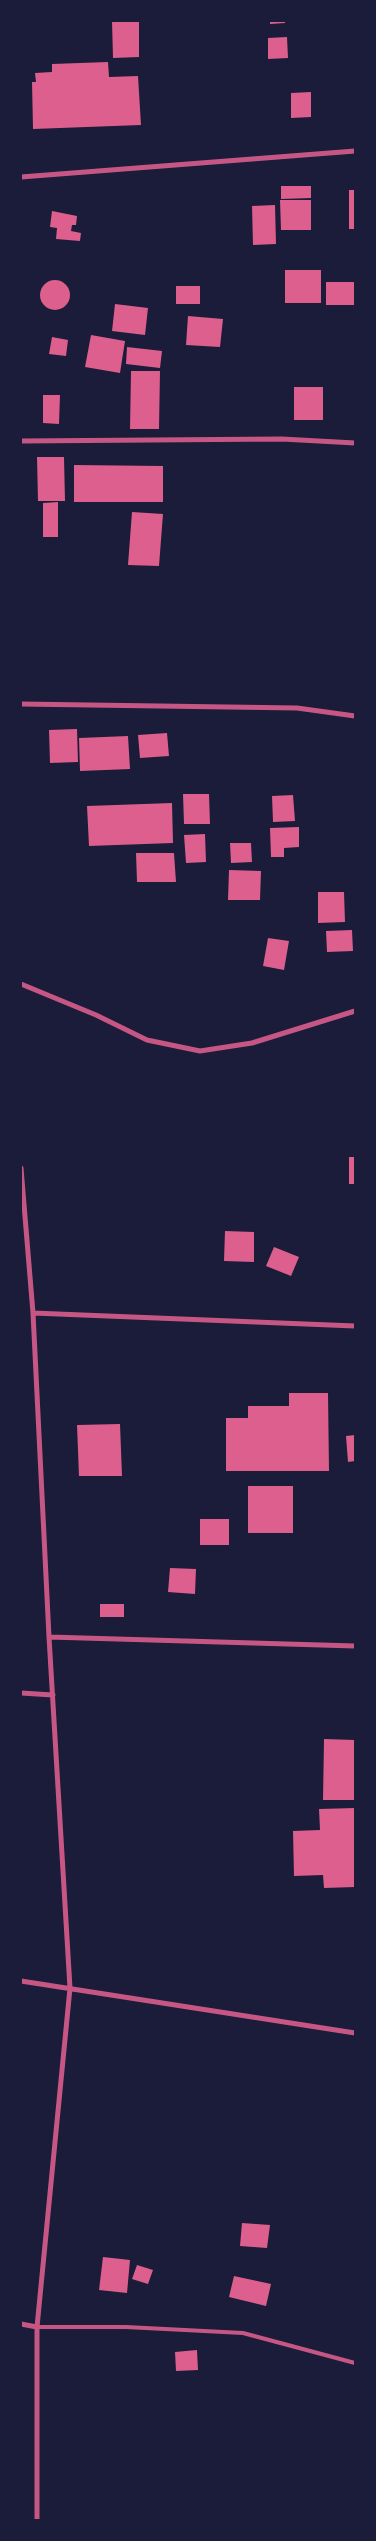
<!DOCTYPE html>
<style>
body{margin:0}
#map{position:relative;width:376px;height:2541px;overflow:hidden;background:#1b1b3a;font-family:"Fira Sans",sans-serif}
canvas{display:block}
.frame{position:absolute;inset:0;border:22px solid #1b1b3a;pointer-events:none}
</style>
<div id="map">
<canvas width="376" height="2541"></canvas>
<div class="frame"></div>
</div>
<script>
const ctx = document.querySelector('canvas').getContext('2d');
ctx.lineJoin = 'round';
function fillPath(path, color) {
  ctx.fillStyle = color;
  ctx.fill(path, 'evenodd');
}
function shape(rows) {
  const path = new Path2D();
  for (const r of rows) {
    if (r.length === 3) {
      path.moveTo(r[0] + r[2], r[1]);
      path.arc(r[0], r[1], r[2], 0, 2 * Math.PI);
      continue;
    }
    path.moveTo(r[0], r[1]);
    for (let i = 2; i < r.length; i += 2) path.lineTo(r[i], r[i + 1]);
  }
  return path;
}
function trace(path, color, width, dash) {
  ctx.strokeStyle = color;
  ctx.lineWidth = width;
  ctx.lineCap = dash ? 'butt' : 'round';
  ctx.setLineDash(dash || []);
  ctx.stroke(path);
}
fillPath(shape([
 [112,21,139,21,139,57,113,58],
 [270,21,285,21,285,23,270,24],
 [287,37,288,58,268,59,268,38],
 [108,62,109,77,138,76,141,125,33,129,32,82,36,82,35,73,52,72,52,64],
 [311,92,311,117,291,118,291,93],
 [281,186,311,186,311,198,281,199],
 [349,190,355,190,355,229,349,229],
 [280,200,311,200,311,230,281,230],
 [275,205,276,244,253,245,252,206],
 [52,211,77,216,76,225,72,225,71,231,81,233,80,241,56,239,57,228,50,227],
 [285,270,321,270,321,303,285,303],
 [55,295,15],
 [326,282,355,282,355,305,326,305],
 [176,286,200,286,200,304,176,304],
 [115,304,148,308,145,335,112,331],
 [188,316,223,319,220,347,186,345],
 [91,335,125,341,120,373,85,367],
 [52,337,68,340,66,356,49,354],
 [127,347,162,351,160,368,126,364],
 [131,371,160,371,159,429,130,429],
 [294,387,323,387,323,420,294,420],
 [43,395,60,395,59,424,43,423],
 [37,457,64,457,65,501,38,501],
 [74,465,163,466,163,502,74,502],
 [58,502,58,537,43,537,43,503],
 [132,512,163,514,159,566,128,565],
 [77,729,78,762,50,763,49,730],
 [167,733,169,756,140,758,138,735],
 [128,736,130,769,80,771,79,738],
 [183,794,209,794,210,824,184,824],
 [293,795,295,821,273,822,272,796],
 [172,803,173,843,89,846,87,806],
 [299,827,299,847,284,848,284,857,271,857,270,828],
 [205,834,206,862,186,863,184,835],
 [230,843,251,843,252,862,231,863],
 [136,853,174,853,176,882,137,882],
 [229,870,261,871,260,900,228,900],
 [318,892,344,892,345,922,318,923],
 [352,930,353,951,327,952,326,931],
 [268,938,289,941,284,970,263,966],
 [349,1157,355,1157,355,1184,349,1184],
 [225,1231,254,1232,254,1262,224,1261],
 [274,1247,299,1257,291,1276,266,1266],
 [289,1393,328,1393,329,1471,226,1471,226,1418,248,1418,248,1406,289,1406],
 [120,1424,122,1476,79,1476,77,1425],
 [355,1435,355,1461,348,1462,346,1436],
 [248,1486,293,1486,293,1533,248,1533],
 [200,1519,229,1519,229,1545,200,1545],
 [170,1568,196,1569,195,1594,168,1592],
 [100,1604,124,1604,124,1617,100,1617],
 [324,1739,355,1740,355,1800,323,1800],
 [355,1808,355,1887,324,1888,323,1875,294,1876,293,1831,320,1830,319,1809],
 [242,2223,270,2225,267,2248,240,2246],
 [103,2257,130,2260,127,2293,99,2290],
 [137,2265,153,2270,148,2284,132,2279],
 [234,2276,271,2284,266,2306,229,2297],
 [197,2350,198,2370,176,2371,175,2352]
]), '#dd5f8e');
trace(shape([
 [37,2327,126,2327,243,2333,355,2363]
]), '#c65784', 4);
trace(shape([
 [21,177,355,151],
 [21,441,282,439,355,443],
 [21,704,297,708,355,716],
 [21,984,96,1015,147,1040,200,1051,252,1043,355,1011],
 [21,1168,33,1313,49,1637,70,1988,37,2327,37,2520],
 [33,1313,355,1326],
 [49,1637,355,1646],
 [21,1693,53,1695],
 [21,1981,355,2033],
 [21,2324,37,2327]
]), '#c65784', 5);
</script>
